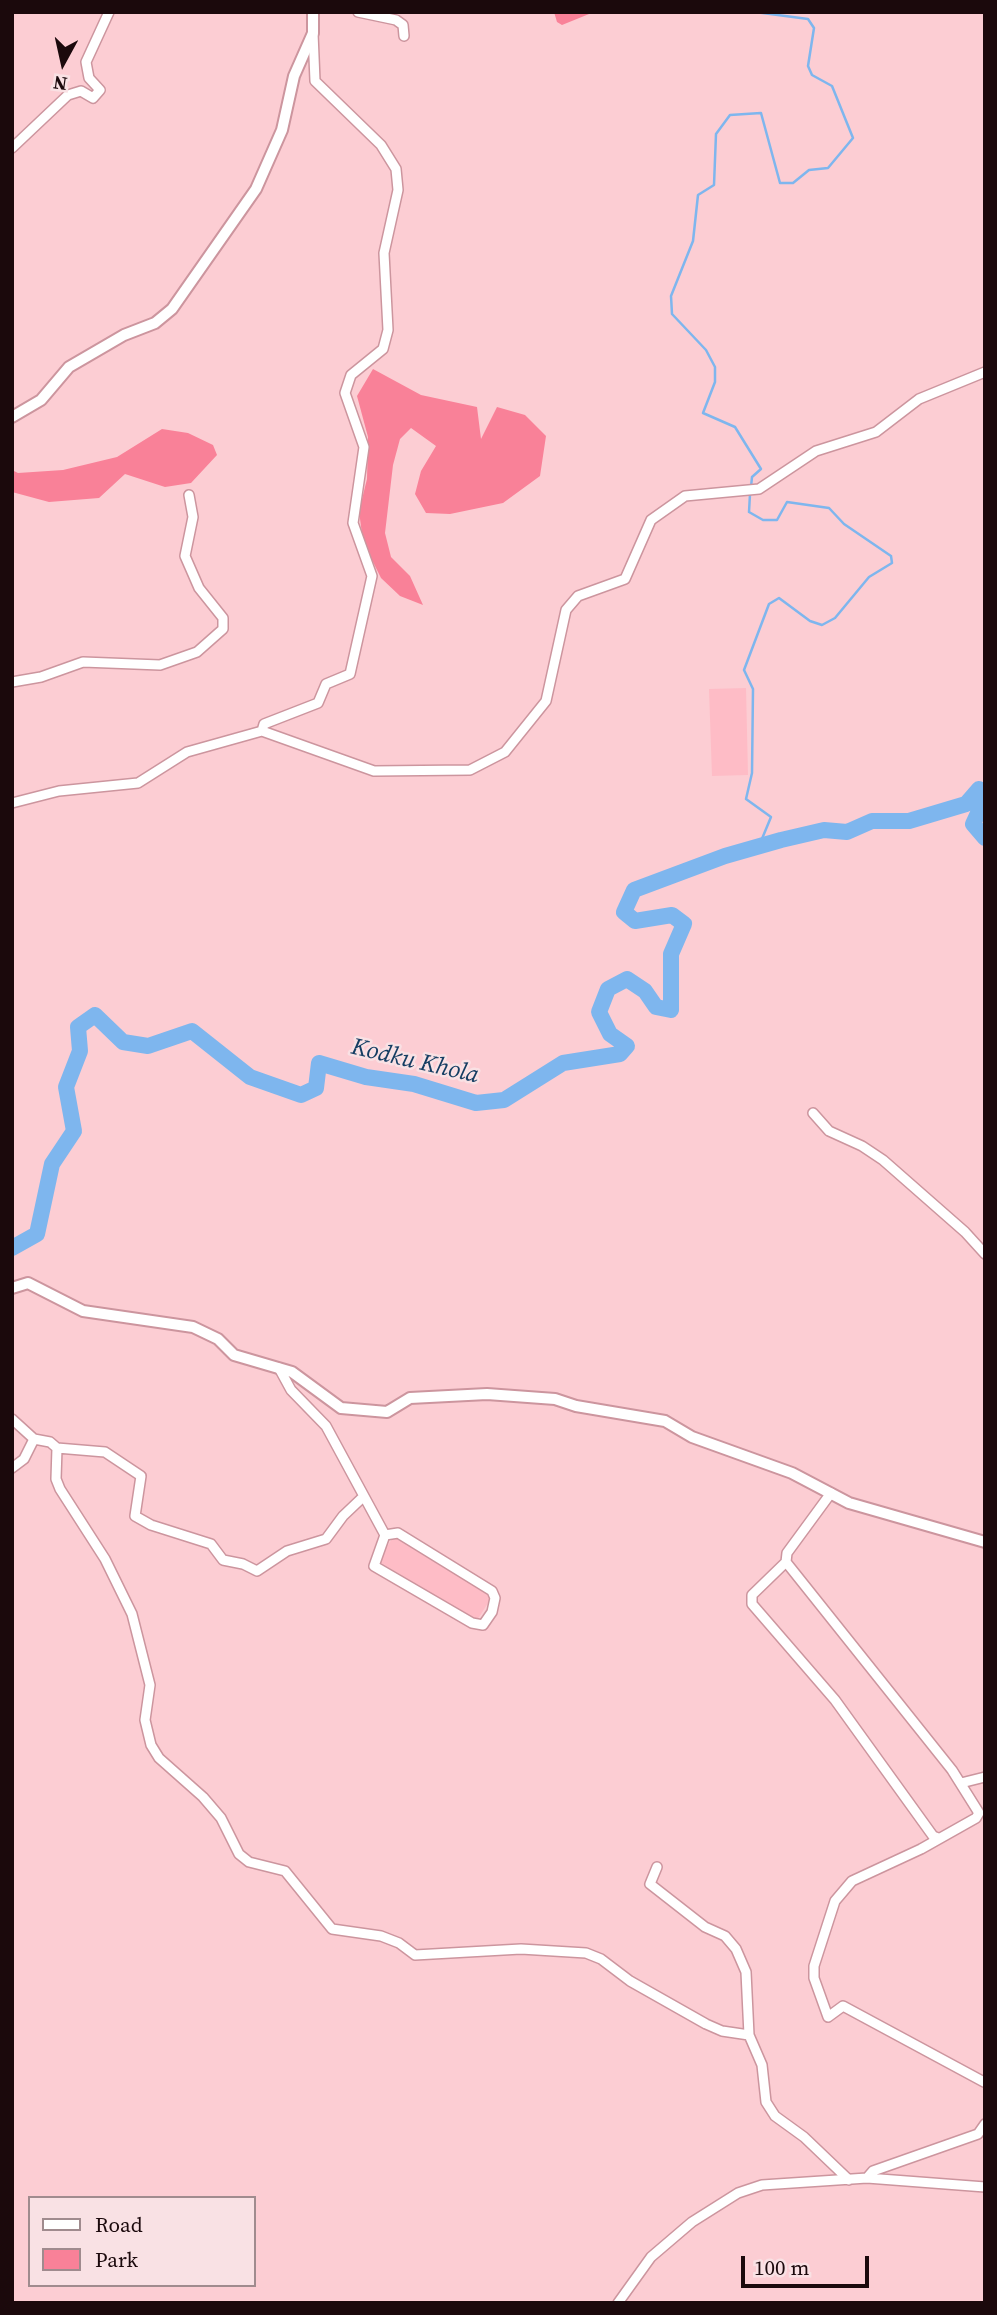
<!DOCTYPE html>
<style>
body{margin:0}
#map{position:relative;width:997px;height:2315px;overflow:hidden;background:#fccdd3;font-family:"Source Serif 4",serif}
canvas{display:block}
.frame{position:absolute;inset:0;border:14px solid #1b090c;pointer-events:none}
.legend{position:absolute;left:28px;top:2196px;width:228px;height:91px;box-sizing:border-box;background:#f9e1e4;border:2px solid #a08b8e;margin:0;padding:9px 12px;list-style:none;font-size:21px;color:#1b090c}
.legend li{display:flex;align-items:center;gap:14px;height:35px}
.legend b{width:35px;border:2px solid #a08b8e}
.north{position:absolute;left:28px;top:28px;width:70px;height:70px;-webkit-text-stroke:5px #f9e1e4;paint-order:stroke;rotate:188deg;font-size:19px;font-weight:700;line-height:28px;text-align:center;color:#1b090c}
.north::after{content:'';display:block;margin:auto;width:24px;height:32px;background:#1b090c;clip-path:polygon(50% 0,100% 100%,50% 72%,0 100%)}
.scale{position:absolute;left:741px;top:2256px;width:128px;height:32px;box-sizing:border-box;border:4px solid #1b090c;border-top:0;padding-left:9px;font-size:21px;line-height:24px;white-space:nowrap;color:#1b090c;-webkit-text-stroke:5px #f9e1e4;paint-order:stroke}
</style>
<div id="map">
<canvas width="997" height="2315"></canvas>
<div class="frame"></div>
<ul class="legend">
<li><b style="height:9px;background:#fff"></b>Road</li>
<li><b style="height:19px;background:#f98198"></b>Park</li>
</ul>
<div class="north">N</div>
<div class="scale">100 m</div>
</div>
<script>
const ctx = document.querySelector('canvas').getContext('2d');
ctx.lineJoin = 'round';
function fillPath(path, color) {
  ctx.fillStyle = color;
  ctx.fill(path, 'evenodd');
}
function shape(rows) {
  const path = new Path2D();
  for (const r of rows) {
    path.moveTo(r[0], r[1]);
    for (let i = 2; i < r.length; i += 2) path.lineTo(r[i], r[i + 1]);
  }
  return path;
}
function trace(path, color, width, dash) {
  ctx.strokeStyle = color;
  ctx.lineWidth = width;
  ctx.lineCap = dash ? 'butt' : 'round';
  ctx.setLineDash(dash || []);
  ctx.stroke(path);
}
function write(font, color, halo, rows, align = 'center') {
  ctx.font = font + ' "Source Serif 4",serif';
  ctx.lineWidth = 5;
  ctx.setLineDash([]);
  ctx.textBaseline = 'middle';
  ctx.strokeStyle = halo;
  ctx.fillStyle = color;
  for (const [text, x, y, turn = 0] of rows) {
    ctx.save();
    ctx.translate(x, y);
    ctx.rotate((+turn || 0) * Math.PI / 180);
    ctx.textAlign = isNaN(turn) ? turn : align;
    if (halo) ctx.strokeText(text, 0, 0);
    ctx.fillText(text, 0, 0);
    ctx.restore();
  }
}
fillPath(shape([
 [746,688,748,775,712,776,709,689],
 [395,1534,493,1595,476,1622,378,1561]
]), '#febcc6');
fillPath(shape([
 [554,12,594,12,562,25,557,22],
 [373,369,421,395,477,407,481,439,497,407,525,415,546,436,540,476,503,503,450,514,426,513,415,494,421,471,436,446,411,428,400,439,393,465,385,533,391,557,410,576,423,605,400,596,381,578,363,542,359,511,367,479,368,437,357,396],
 [162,429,188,433,213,445,217,455,191,483,165,487,125,474,99,498,49,502,12,492,12,470,18,473,63,470,117,457]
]), '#f98198');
trace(shape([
 [751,487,752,477,761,469,735,427,703,413,715,382,715,367,706,350,672,314,671,296,693,241,698,195,714,185,716,134,730,115,761,113,780,183,793,183,809,170,828,168,853,138,832,86,812,75,808,66,814,28,808,19,755,12],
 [750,494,749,512,763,520,777,520,787,502,829,508,844,524,891,556,892,563,869,577,835,618,822,625,810,621,779,598,769,604,744,670,753,689,752,773,746,799,771,817,759,846]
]), '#7eb6ee', 2.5);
trace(shape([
 [985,798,973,824,985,838],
 [12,1248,37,1234,52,1164,74,1131,66,1087,80,1051,78,1027,95,1015,123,1042,148,1046,192,1031,250,1077,301,1095,316,1088,319,1063,366,1077,414,1084,476,1103,504,1100,563,1063,620,1054,627,1046,610,1034,599,1012,608,989,627,979,645,991,656,1007,671,1010,671,954,684,924,672,915,635,921,624,912,634,890,725,856,781,840,824,830,847,832,872,821,909,821,966,804,979,789,985,794]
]), '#7eb6ee', 16);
const minor = shape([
 [358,12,396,20,403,25,404,36],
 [12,148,68,95,81,91,93,98,100,90,89,78,86,62,109,12],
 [12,682,41,677,83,662,160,665,197,652,223,629,223,618,199,588,185,556,193,517,189,495],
 [262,731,264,724,318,703,326,684,350,674,372,576,353,523,364,447,345,393,351,375,383,349,388,330,384,253,398,190,396,169,381,145,315,81,313,33],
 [12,803,59,791,138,783,187,752,262,731,374,771,470,770,505,752,546,701,566,610,578,596,625,579,651,520,685,496,759,489,816,451,876,432,919,399,985,372],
 [813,1113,829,1131,862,1146,883,1160,965,1232,985,1254],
 [279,1368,291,1390,326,1426,385,1535,374,1566,472,1623,483,1625,492,1612,495,1598,492,1591,398,1533,385,1535],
 [12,1419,34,1439,50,1442,57,1448,56,1479,60,1489,105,1559,132,1614,150,1685,145,1720,151,1745,159,1758,203,1797,221,1818,239,1854,249,1862,285,1871,332,1929,381,1936,399,1943,415,1955,521,1949,586,1953,601,1959,630,1981,706,2024,722,2031,749,2035,762,2065,766,2102,775,2116,804,2137,849,2180],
 [57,1448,105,1452,141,1476,135,1516,151,1525,211,1544,223,1560,243,1564,257,1571,287,1551,326,1539,343,1516,363,1497],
 [12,1468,24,1459,34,1439],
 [831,1493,787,1553,786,1562,952,1770,979,1813,976,1818,921,1849,852,1881,835,1901,814,1966,814,1978,828,2017,843,2006,984,2082],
 [786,1562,752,1595,752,1604,835,1700,933,1836,938,1838],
 [961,1783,985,1777],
 [657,1867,650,1884,705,1927,725,1936,736,1949,746,1972,749,2035],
 [867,2178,873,2171,978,2134,985,2124],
 [618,2303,651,2257,692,2222,738,2193,762,2185,867,2178,985,2187]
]);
const tertiary = shape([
 [12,417,41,400,69,367,124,335,155,323,172,309,256,189,282,130,294,76,313,33,313,12],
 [12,1288,28,1283,83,1311,193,1327,218,1339,234,1355,292,1372,341,1408,387,1412,410,1398,487,1394,555,1399,576,1406,665,1421,692,1437,792,1473,849,1503,985,1542]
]);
trace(minor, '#cc959e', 12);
trace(tertiary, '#cc959e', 14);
trace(minor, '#fff', 9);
trace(tertiary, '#fff', 10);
write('italic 24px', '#143d62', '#f9e1e4', [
 ["Kodku Khola",415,1062,13]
]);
</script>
